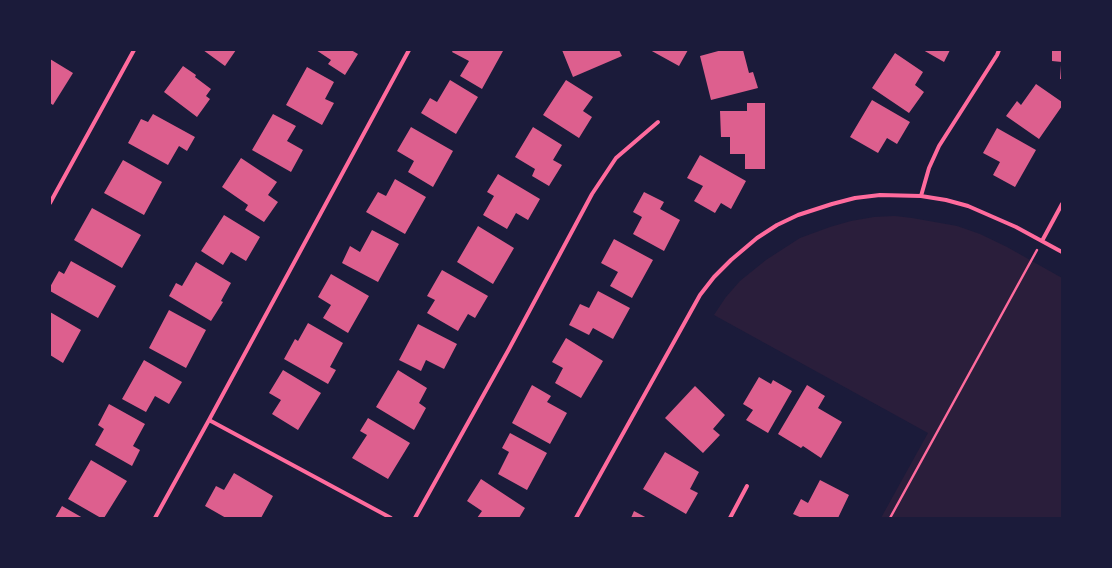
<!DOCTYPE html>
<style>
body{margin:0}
#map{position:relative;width:1112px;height:568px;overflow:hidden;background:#1b1b3a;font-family:Rubik,sans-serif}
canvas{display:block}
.frame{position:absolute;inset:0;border:51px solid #1b1b3a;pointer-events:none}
</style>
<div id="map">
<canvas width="1112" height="568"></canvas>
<div class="frame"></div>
</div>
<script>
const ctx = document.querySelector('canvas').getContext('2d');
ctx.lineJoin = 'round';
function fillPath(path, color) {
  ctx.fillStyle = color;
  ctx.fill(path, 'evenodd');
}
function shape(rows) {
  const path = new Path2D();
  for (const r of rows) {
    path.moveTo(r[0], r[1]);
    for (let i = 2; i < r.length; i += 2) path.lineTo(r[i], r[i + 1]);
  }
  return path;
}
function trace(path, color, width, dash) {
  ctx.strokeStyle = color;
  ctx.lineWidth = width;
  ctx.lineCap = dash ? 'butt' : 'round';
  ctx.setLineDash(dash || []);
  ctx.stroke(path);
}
fillPath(shape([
 [895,216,912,218,957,226,980,234,1007,247,1062,278,1062,518,881,518,928,433,714,315,726,297,740,281,766,260,800,238,830,227,851,221,874,217]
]), '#2a1e3b');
fillPath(shape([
 [203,50,236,50,225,66],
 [316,50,351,50,358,54,345,75,328,64,331,60],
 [453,50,501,50,503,51,482,89,460,76,469,61,452,52],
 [562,50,619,50,622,56,573,77],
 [650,50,688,50,679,66],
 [722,50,743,50,749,73,753,72,758,88,711,100,700,56],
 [923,50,950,50,944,62],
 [1052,50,1062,50,1062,62,1052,61],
 [895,53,923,72,915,85,924,92,909,113,872,88],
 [50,59,73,73,53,105,50,103],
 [1061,65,1062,65,1062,79,1060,79],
 [183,66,196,75,195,77,211,89,206,96,210,99,197,117,164,92],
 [307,67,334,82,325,99,334,103,322,125,286,105],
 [450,80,478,97,456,134,421,113,430,98,437,102],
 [566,80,593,97,583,111,592,117,579,138,543,115],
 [1036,84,1062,102,1062,106,1039,139,1006,116,1017,101,1021,105],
 [872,100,910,122,897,144,887,138,878,153,850,137],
 [747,103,765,103,765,169,745,169,745,154,730,154,730,137,721,137,720,111,747,111],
 [153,114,195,137,187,151,179,146,168,165,128,143,141,119,148,122],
 [273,114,296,126,287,141,303,150,291,172,252,150],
 [411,127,453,151,433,187,408,172,414,161,397,151],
 [533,127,562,145,553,160,562,165,549,186,532,176,535,169,515,157],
 [997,128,1036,150,1015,187,993,175,1000,162,983,153],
 [700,155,746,181,731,209,721,203,715,213,694,201,703,186,687,178],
 [241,158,277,182,268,195,278,202,264,222,245,210,248,205,222,187],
 [123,160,162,182,144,215,104,193],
 [498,174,540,199,528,220,516,213,507,229,483,215,494,196,487,192],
 [395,179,426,197,405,234,366,212,378,192,386,196],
 [644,192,664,202,660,209,680,220,664,251,633,234,642,217,633,212],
 [92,208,141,235,122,268,74,240],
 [224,215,260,237,246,261,231,252,223,265,201,251],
 [478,226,514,248,493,284,457,262],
 [372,230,399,244,378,282,342,263,350,246,360,252],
 [614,239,653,260,632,298,610,286,618,272,601,263],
 [71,261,116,286,98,318,50,291,50,287,59,271,64,274],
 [196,262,231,283,221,301,223,302,211,321,169,296,176,283,182,286],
 [442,270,488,296,475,318,468,314,458,331,427,313,435,300,427,296],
 [331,274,369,296,348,333,323,318,331,305,318,297],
 [598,291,630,308,613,339,593,328,589,335,569,325,580,304,589,308],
 [169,310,206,330,186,368,149,348],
 [50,312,81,330,63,363,50,355],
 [308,323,343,343,330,367,336,370,328,384,284,359,295,339,298,341],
 [418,324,457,344,444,369,426,360,421,371,399,360],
 [566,338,603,361,581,398,555,383,563,368,552,362],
 [144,360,182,382,169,404,155,396,146,412,122,399],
 [283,370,321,393,298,430,272,414,281,400,269,393],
 [398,370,427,388,419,403,426,408,414,430,376,407],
 [759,377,771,384,773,380,792,391,768,433,746,420,753,410,743,404],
 [532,385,551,396,547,402,567,413,550,444,512,423],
 [807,385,825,396,818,408,842,422,821,458,803,446,801,448,778,434],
 [695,386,725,415,713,429,720,435,703,453,665,418],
 [109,404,145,424,133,446,140,450,132,466,95,445,104,429,98,425],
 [368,418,410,443,388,479,352,458,367,435,360,431],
 [510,433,547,453,527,490,498,474,509,452,502,448],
 [665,452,699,472,690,489,698,493,686,514,643,489],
 [91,460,127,481,104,518,101,518,68,499],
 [234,473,273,496,261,518,226,518,205,506,216,486,224,490],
 [481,479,525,508,519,518,477,518,482,511,467,501],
 [820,480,849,495,838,518,802,518,793,514,801,499,808,503],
 [62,506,83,518,55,518],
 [634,511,647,518,631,518]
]), '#dd5f8e');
trace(shape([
 [890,518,1037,250]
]), '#ff6b9d', 2.5);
trace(shape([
 [921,196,929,168,939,146,997,55,999,50],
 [50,203,134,50],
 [1042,241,1062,204],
 [209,420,391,518],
 [155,518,209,420,409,50],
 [415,518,509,349,592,194,616,158,658,122],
 [576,518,700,295,714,277,731,260,757,238,777,225,798,215,832,204,855,198,880,195,921,196,946,200,968,206,1016,227,1062,252],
 [730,518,747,486]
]), '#ff6b9d', 4);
</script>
